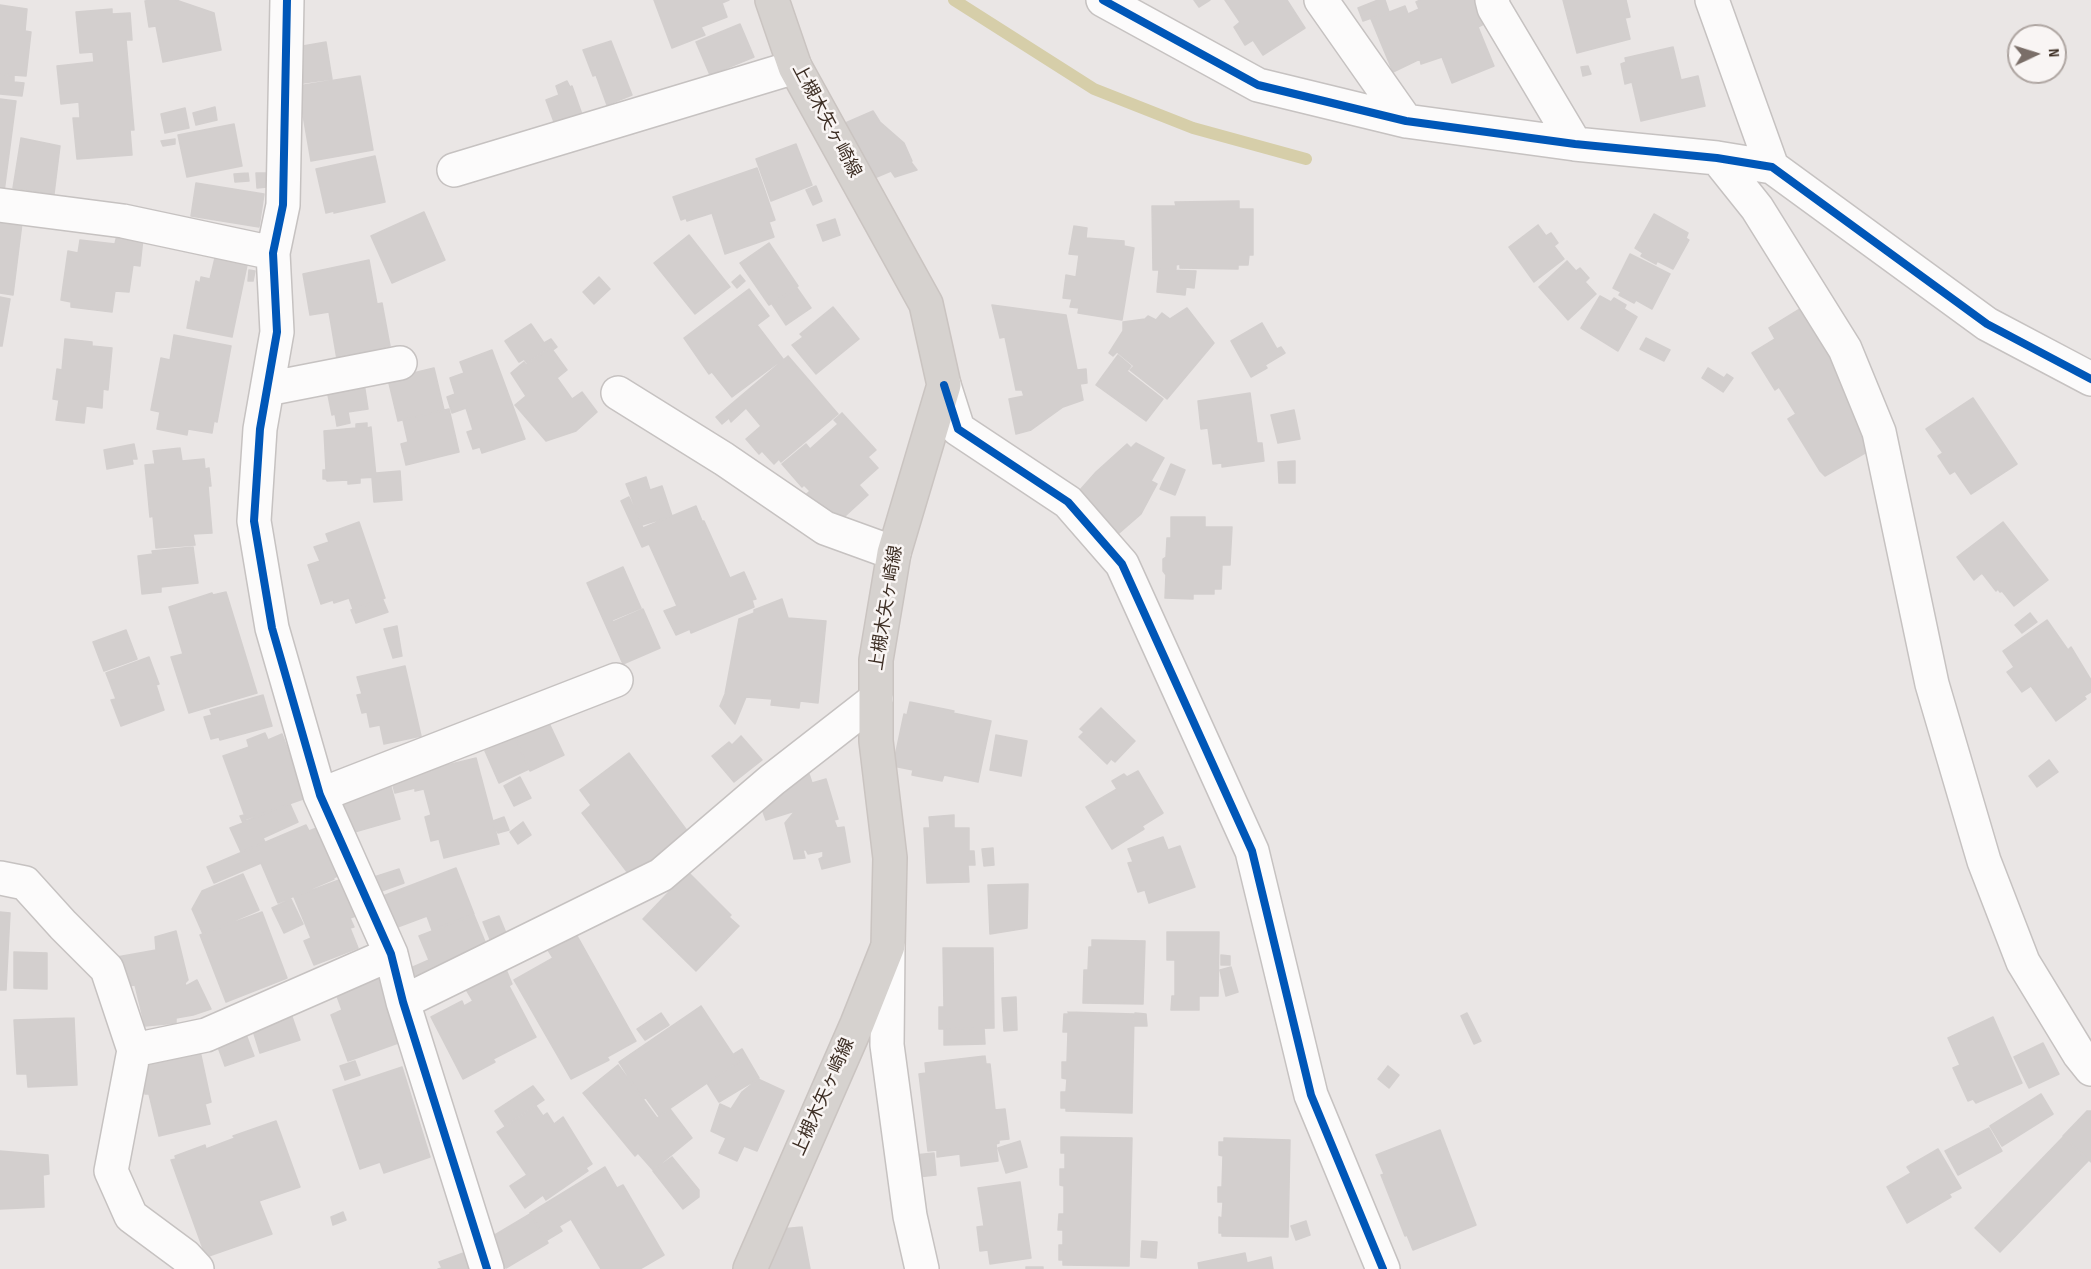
<!DOCTYPE html>
<meta charset="utf-8">
<style>
body{margin:0}
#map{position:relative;width:2091px;height:1269px;overflow:hidden;background:#eae6e5;font-family:"Sofia Sans Condensed",sans-serif}
canvas{display:block}
.north{position:absolute;left:2007px;top:24px;width:60px;height:60px;box-sizing:border-box;background:#f9f5f4;border:2px solid #aea5a1;border-radius:50%;rotate:86deg;font-size:16px;font-weight:700;line-height:24px;text-align:center;color:#3d2e24}
.north::after{content:'';display:block;margin:auto;width:21px;height:27px;background:#7a6e68;clip-path:polygon(50% 0,100% 100%,50% 72%,0 100%)}
</style>
<div id="map">
<canvas width="2091" height="1269"></canvas>
<div class="north">N</div>
</div>
<script>
const ctx = document.querySelector('canvas').getContext('2d');
ctx.lineJoin = 'round';
function shape(rows) {
  const path = new Path2D();
  for (const r of rows) {
    path.moveTo(r[0], r[1]);
    for (let i = 2; i < r.length; i += 2) path.lineTo(r[i], r[i + 1]);
  }
  return path;
}
function trace(path, color, width, dash) {
  ctx.strokeStyle = color;
  ctx.lineWidth = width;
  ctx.lineCap = dash ? 'butt' : 'round';
  ctx.setLineDash(dash || []);
  ctx.stroke(path);
}
function fillPath(path, color) {
  ctx.fillStyle = color;
  ctx.fill(path, 'evenodd');
}
function write(font, color, halo, rows, align = 'center') {
  ctx.font = font + ' "Sofia Sans Condensed","Noto Sans JP",sans-serif';
  ctx.lineWidth = 5;
  ctx.setLineDash([]);
  ctx.textBaseline = 'middle';
  ctx.strokeStyle = halo;
  ctx.fillStyle = color;
  for (const [text, x, y, turn = 0] of rows) {
    ctx.save();
    ctx.translate(x, y);
    ctx.rotate((+turn || 0) * Math.PI / 180);
    ctx.textAlign = isNaN(turn) ? turn : align;
    if (halo) ctx.strokeText(text, 0, 0);
    ctx.fillText(text, 0, 0);
    ctx.restore();
  }
}
trace(shape([
 [954,0,1094,89,1193,128,1306,159]
]), '#d6cea9', 12);
const building = shape([
 [151,0,176,0,214,13,221,50,163,62,156,26,149,27,145,1,151,0],
 [654,0,729,0,722,3,727,17,701,27,705,35,672,48,654,0],
 [1194,0,1210,0,1199,7,1194,0],
 [1225,0,1287,0,1305,28,1263,55,1253,40,1245,45,1234,27,1240,22,1225,0],
 [1378,0,1385,0,1389,12,1363,21,1358,8,1378,0],
 [1420,0,1474,0,1484,24,1478,27,1494,66,1452,83,1442,57,1421,64,1420,59,1393,72,1371,19,1405,6,1408,14,1419,9,1416,2,1420,0],
 [1563,0,1626,0,1630,17,1625,18,1630,39,1577,53,1563,0],
 [0,5,27,9,25,31,31,32,26,76,0,74,0,5],
 [112,9,112,14,130,13,132,40,126,40,134,130,130,130,132,155,77,159,73,118,80,118,79,102,61,104,57,66,94,62,93,52,80,53,76,12,112,9],
 [740,24,754,57,710,75,696,42,740,24],
 [611,41,632,95,607,105,596,75,593,76,583,50,611,41],
 [326,42,332,79,303,83,297,47,326,42],
 [1673,47,1681,80,1698,76,1705,106,1641,121,1632,82,1625,84,1621,64,1626,62,1625,58,1673,47],
 [1588,66,1591,74,1583,76,1581,67,1588,66],
 [0,74,14,76,14,82,24,83,22,96,0,94,0,74],
 [360,76,373,150,311,161,298,86,360,76],
 [567,81,570,87,572,86,585,123,558,133,546,100,559,95,556,86,567,81],
 [0,99,16,101,4,192,0,191,0,99],
 [215,107,217,120,196,125,193,113,215,107],
 [185,108,189,128,165,133,161,114,185,108],
 [873,111,880,122,904,143,912,161,911,162,917,170,895,177,891,171,872,179,843,124,873,111],
 [234,124,242,166,187,177,178,135,234,124],
 [21,138,60,146,54,194,13,188,21,138],
 [175,139,175,144,163,146,161,141,175,139],
 [796,144,812,185,771,201,756,159,796,144],
 [375,156,385,202,334,213,334,211,326,213,316,169,375,156],
 [757,168,775,220,769,222,774,237,725,254,712,213,687,221,686,218,681,220,673,197,757,168],
 [248,173,249,181,235,182,234,174,248,173],
 [256,173,267,173,267,187,257,188,256,173],
 [196,183,264,194,259,227,191,216,196,183],
 [816,186,822,201,813,205,806,190,816,186],
 [1239,201,1239,209,1253,209,1253,255,1249,255,1248,265,1238,265,1238,269,1180,268,1180,264,1176,265,1176,269,1153,270,1152,206,1176,206,1175,202,1239,201],
 [424,212,445,260,392,283,371,236,424,212],
 [1654,214,1688,233,1686,238,1689,240,1673,269,1657,261,1656,264,1641,256,1643,253,1635,248,1654,214],
 [835,219,840,235,823,241,817,225,835,219],
 [0,220,22,223,13,295,0,293,0,220],
 [1538,225,1546,236,1551,233,1558,243,1554,246,1564,259,1534,282,1509,247,1538,225],
 [1074,226,1087,228,1086,238,1124,241,1124,246,1134,248,1122,320,1078,313,1079,308,1070,307,1072,299,1063,298,1066,275,1076,277,1079,255,1069,254,1074,226],
 [117,235,143,238,140,266,133,265,129,292,115,291,112,312,71,307,71,302,61,300,68,251,78,253,80,240,115,244,117,235],
 [689,235,730,287,695,314,654,263,689,235],
 [769,243,798,286,769,305,740,263,769,243],
 [1630,254,1670,274,1652,309,1636,300,1634,303,1619,295,1621,292,1613,288,1630,254],
 [215,258,247,265,232,337,187,328,196,281,200,283,201,277,210,279,215,258],
 [369,260,377,304,382,303,390,346,385,347,387,355,338,365,329,312,310,315,303,274,369,260],
 [1567,261,1576,271,1580,268,1589,278,1585,282,1596,294,1568,320,1539,287,1567,261],
 [249,270,255,271,253,281,248,281,249,270],
 [1159,270,1196,271,1194,288,1186,287,1185,295,1157,292,1159,270],
 [740,275,745,281,737,288,732,282,740,275],
 [599,277,610,289,594,304,583,292,599,277],
 [797,288,811,308,786,325,772,304,797,288],
 [749,289,769,316,757,325,783,359,732,397,712,372,709,374,684,338,749,289],
 [1600,296,1611,302,1614,298,1626,305,1624,309,1637,317,1618,351,1581,328,1600,296],
 [0,297,10,299,2,346,0,346,0,297],
 [1808,304,1872,449,1825,476,1820,471,1788,419,1796,414,1779,387,1775,390,1752,353,1775,339,1769,328,1808,304],
 [992,305,1066,315,1077,370,1086,369,1087,383,1080,384,1083,400,1063,407,1031,430,1016,434,1009,399,1024,396,1022,390,1016,390,1005,337,1000,338,992,305],
 [833,307,859,339,816,374,792,345,803,337,800,334,833,307],
 [1187,308,1214,343,1167,399,1130,370,1134,366,1117,352,1113,356,1109,353,1123,331,1123,322,1145,319,1148,316,1156,320,1162,313,1170,319,1187,308],
 [1262,323,1277,349,1281,347,1285,353,1265,365,1267,368,1251,377,1231,341,1262,323],
 [531,324,544,343,551,339,557,347,553,350,551,347,527,363,524,359,519,362,505,341,531,324],
 [174,335,231,346,217,422,214,421,212,433,188,429,187,435,157,429,160,412,151,410,161,358,170,360,174,335],
 [1646,338,1670,350,1664,361,1640,349,1646,338],
 [65,339,92,342,92,346,112,348,108,390,103,389,102,408,86,406,84,423,56,420,59,400,53,399,57,369,62,370,65,339],
 [551,348,567,370,557,378,572,399,582,392,597,412,576,431,546,441,515,405,526,396,511,373,524,362,526,365,551,348],
 [492,350,525,439,482,453,480,447,473,449,467,432,473,430,466,408,452,413,447,397,455,394,450,378,464,373,460,362,492,350],
 [1118,355,1131,366,1127,371,1163,399,1146,421,1096,385,1118,355],
 [788,356,838,414,781,462,779,459,774,464,762,451,759,454,746,439,761,426,746,408,731,422,729,418,722,424,716,417,788,356],
 [434,368,444,410,398,421,388,379,434,368],
 [1708,368,1724,378,1727,374,1733,378,1723,392,1702,378,1708,368],
 [364,383,368,409,348,412,350,423,337,426,335,414,332,415,327,390,364,383],
 [1250,393,1257,443,1262,443,1264,461,1222,467,1222,463,1213,464,1208,428,1201,429,1198,401,1250,393],
 [1973,398,2017,464,1971,494,1955,471,1950,474,1938,456,1943,453,1926,429,1973,398],
 [449,409,459,452,406,465,401,444,408,442,403,420,449,409],
 [1294,410,1300,439,1278,443,1271,415,1294,410],
 [842,413,876,450,868,457,878,468,859,485,868,495,832,528,802,498,810,491,804,485,802,487,782,464,806,444,810,449,838,424,834,420,842,413],
 [367,423,367,428,371,427,376,477,360,478,360,483,348,484,348,480,327,481,326,479,323,479,323,470,326,470,324,431,356,428,356,424,367,423],
 [1136,443,1164,458,1151,481,1157,484,1141,514,1118,534,1080,490,1096,472,1127,444,1131,448,1136,443],
 [134,444,137,459,132,459,133,464,107,469,104,450,134,444],
 [180,448,182,461,204,459,205,469,209,468,211,486,208,486,212,533,193,534,195,545,156,548,153,516,150,517,145,465,155,464,153,451,180,448],
 [1295,461,1295,483,1279,483,1278,462,1295,461],
 [1171,464,1185,470,1175,495,1160,489,1171,464],
 [400,471,402,500,374,502,372,478,376,477,376,473,400,471],
 [646,477,650,490,662,486,672,516,642,525,626,484,646,477],
 [629,497,643,528,696,506,702,521,704,521,730,578,744,572,756,599,752,600,754,607,691,633,690,629,676,635,664,611,677,606,649,544,642,547,621,501,629,497],
 [1171,517,1205,517,1205,527,1232,527,1230,565,1222,565,1221,589,1214,589,1214,594,1193,594,1193,599,1165,598,1166,575,1163,571,1163,559,1166,557,1167,538,1171,538,1171,517],
 [359,522,385,598,353,609,349,598,334,603,333,600,321,604,308,565,320,561,314,547,329,542,326,534,359,522],
 [2003,522,2048,580,2014,606,2002,591,2000,592,1998,589,1996,591,1982,573,1974,580,1957,557,2003,522],
 [193,547,198,583,161,587,161,592,142,594,138,556,153,554,152,551,193,547],
 [623,567,641,608,612,620,613,622,643,609,660,648,623,664,587,583,623,567],
 [226,592,257,693,189,713,171,657,183,654,169,607,212,593,213,595,226,592],
 [782,599,788,618,826,621,818,703,800,701,799,708,771,705,772,699,746,697,735,724,720,706,725,694,739,619,754,613,754,610,782,599],
 [383,600,388,612,356,623,351,610,383,600],
 [2030,613,2037,622,2022,633,2015,625,2030,613],
 [2047,620,2068,650,2071,647,2091,680,2091,692,2084,696,2086,699,2056,721,2031,686,2022,692,2007,672,2014,667,2003,651,2047,620],
 [397,626,402,656,393,658,384,629,397,626],
 [126,630,137,659,104,671,93,642,126,630],
 [149,657,159,684,156,685,164,710,121,726,111,700,116,699,106,673,149,657],
 [405,666,421,736,384,744,380,725,370,727,367,712,362,713,357,695,362,694,357,677,405,666],
 [263,695,272,726,220,740,219,737,211,739,204,717,212,715,210,710,263,695],
 [910,702,954,711,953,713,991,721,978,782,944,775,942,781,912,775,913,770,893,766,904,714,907,715,910,702],
 [1101,708,1135,741,1115,762,1111,759,1107,764,1079,737,1084,732,1080,729,1101,708],
 [548,721,564,755,530,771,515,736,548,721],
 [265,733,268,740,282,734,306,798,246,819,223,756,249,747,247,740,265,733],
 [996,735,1027,741,1021,776,990,770,996,735],
 [741,736,762,760,734,782,712,756,729,742,732,745,741,736],
 [515,737,529,769,499,783,485,751,515,737],
 [629,753,688,832,631,877,582,813,591,805,580,790,629,753],
 [476,758,499,844,444,858,439,839,431,841,425,817,431,815,424,789,415,791,415,788,395,793,392,782,431,769,476,758],
 [2049,760,2058,772,2037,787,2029,776,2049,760],
 [1138,771,1163,813,1142,826,1144,829,1112,849,1086,807,1117,789,1112,781,1124,774,1127,777,1138,771],
 [809,774,812,783,826,779,838,819,834,820,837,828,844,827,850,862,822,869,819,859,823,857,823,851,808,854,806,850,803,850,805,858,794,859,785,823,795,811,766,820,758,798,792,779,809,774],
 [520,777,531,798,514,806,504,786,520,777],
 [389,780,400,819,351,833,340,794,389,780],
 [290,804,298,822,263,838,265,842,241,852,230,828,243,823,240,816,244,815,246,821,290,804],
 [954,815,954,828,969,828,969,851,974,851,975,865,968,865,969,882,927,883,924,828,930,828,929,817,954,815],
 [504,817,509,830,498,833,493,821,504,817],
 [523,822,531,835,518,844,510,832,523,822],
 [306,825,309,831,319,827,340,875,333,878,334,879,278,903,261,863,214,883,207,867,306,825],
 [1163,837,1168,850,1180,846,1195,887,1149,903,1145,890,1138,892,1128,863,1133,862,1128,849,1163,837],
 [993,848,994,865,984,866,982,849,993,848],
 [456,868,474,914,432,930,427,916,395,928,383,896,456,868],
 [399,869,404,883,376,893,371,878,399,869],
 [688,872,731,915,729,917,739,926,696,971,643,919,688,872],
 [243,874,259,910,203,934,192,909,202,891,243,874],
 [339,880,356,916,350,918,354,927,350,928,358,948,314,965,304,941,311,938,294,897,339,880],
 [1028,884,1027,928,990,934,988,885,1028,884],
 [291,899,303,924,284,933,272,908,291,899],
 [0,912,10,913,6,990,0,990,0,912],
 [262,912,287,978,226,1002,200,935,262,912],
 [474,915,488,949,412,985,406,970,429,960,419,936,474,915],
 [499,916,508,938,492,944,483,922,499,916],
 [176,931,188,980,185,983,186,986,197,980,211,1009,193,1015,176,1018,176,1023,145,1026,135,985,121,987,117,957,156,950,155,937,176,931],
 [1167,932,1219,932,1218,996,1175,996,1175,960,1167,960,1167,932],
 [576,934,636,1041,607,1057,609,1060,571,1079,514,980,553,958,548,950,576,934],
 [1092,940,1145,941,1143,1004,1083,1003,1084,970,1088,970,1089,947,1092,947,1092,940],
 [943,948,993,948,994,1028,939,1029,939,1007,944,1007,943,948],
 [14,952,47,953,47,989,14,988,14,952],
 [1221,955,1230,956,1230,965,1221,965,1221,955],
 [505,967,512,984,509,986,536,1037,493,1059,495,1062,463,1079,431,1017,462,1001,464,1006,473,1001,464,986,505,967],
 [1231,967,1238,992,1226,996,1220,970,1231,967],
 [375,969,401,1042,348,1061,331,1015,342,1010,333,985,375,969],
 [1172,996,1199,996,1199,1010,1171,1010,1172,996],
 [1016,997,1017,1030,1004,1031,1002,998,1016,997],
 [701,1006,738,1062,659,1116,646,1098,643,1099,619,1062,701,1006],
 [290,1011,300,1040,260,1053,251,1024,290,1011],
 [1068,1012,1134,1014,1132,1113,1066,1111,1066,1108,1061,1108,1061,1092,1066,1092,1067,1079,1062,1078,1062,1062,1067,1062,1068,1032,1063,1032,1064,1014,1069,1014,1068,1012],
 [661,1013,669,1025,645,1040,637,1029,661,1013],
 [1135,1013,1146,1014,1147,1026,1135,1026,1135,1013],
 [1467,1013,1481,1041,1474,1044,1461,1016,1467,1013],
 [1993,1017,2022,1083,1976,1103,1973,1099,1968,1101,1953,1068,1960,1065,1948,1038,1993,1017],
 [74,1018,77,1085,28,1087,27,1074,17,1074,14,1020,74,1018],
 [984,1028,985,1044,944,1045,944,1029,984,1028],
 [244,1029,254,1056,225,1066,215,1039,244,1029],
 [2043,1043,2059,1074,2029,1088,2014,1057,2043,1043],
 [742,1049,759,1078,719,1102,707,1083,739,1062,734,1054,742,1049],
 [200,1051,211,1102,205,1104,210,1124,159,1136,149,1094,145,1094,138,1063,200,1051],
 [985,1056,986,1064,990,1064,995,1110,1005,1109,1009,1139,999,1140,999,1143,996,1144,998,1161,961,1166,960,1154,937,1157,937,1150,928,1151,919,1074,926,1073,925,1063,985,1056],
 [355,1061,360,1075,345,1080,340,1066,355,1061],
 [618,1065,657,1118,670,1109,692,1138,653,1170,638,1153,635,1156,583,1093,618,1065],
 [1388,1066,1399,1075,1389,1088,1378,1079,1388,1066],
 [402,1067,430,1157,384,1173,380,1162,360,1169,333,1090,402,1067],
 [758,1079,784,1091,757,1151,744,1146,737,1161,719,1153,726,1138,711,1131,720,1104,731,1109,742,1092,758,1079],
 [533,1086,544,1100,505,1126,495,1111,533,1086],
 [2041,1094,2053,1114,2002,1146,1990,1126,2041,1094],
 [536,1106,543,1116,547,1113,554,1124,563,1117,592,1164,586,1168,588,1171,546,1200,543,1195,525,1208,510,1186,527,1175,497,1132,536,1106],
 [2087,1111,2091,1111,2091,1162,2063,1136,2087,1111],
 [276,1121,300,1187,259,1201,272,1234,206,1257,171,1160,176,1159,175,1156,205,1145,206,1149,235,1138,233,1136,276,1121],
 [1989,1128,2002,1151,1958,1175,1945,1151,1989,1128],
 [1440,1130,1476,1225,1413,1250,1407,1235,1405,1236,1381,1175,1384,1174,1376,1155,1440,1130],
 [1061,1137,1132,1138,1129,1266,1063,1265,1063,1260,1059,1260,1059,1245,1063,1245,1063,1230,1058,1230,1059,1214,1064,1214,1064,1186,1060,1185,1060,1169,1065,1169,1065,1153,1061,1153,1061,1137],
 [2063,1137,2088,1161,2000,1252,1975,1228,2063,1137],
 [1224,1138,1290,1140,1288,1237,1222,1236,1222,1233,1219,1233,1219,1217,1222,1218,1223,1202,1218,1202,1218,1187,1222,1187,1223,1156,1219,1155,1219,1142,1224,1142,1224,1138],
 [1020,1141,1027,1167,1006,1173,998,1148,1020,1141],
 [1938,1149,1961,1188,1949,1194,1951,1197,1907,1223,1887,1187,1911,1173,1907,1167,1938,1149],
 [0,1151,48,1155,49,1174,43,1175,44,1207,0,1209,0,1151],
 [934,1153,936,1175,917,1177,915,1155,934,1153],
 [672,1157,699,1190,699,1197,683,1209,653,1171,672,1157],
 [605,1167,617,1188,623,1185,664,1255,640,1269,601,1269,571,1219,559,1226,562,1231,547,1240,530,1213,605,1167],
 [1020,1182,1031,1258,990,1264,988,1250,980,1251,977,1227,984,1226,978,1188,1020,1182],
 [343,1212,346,1220,333,1225,331,1217,343,1212],
 [530,1214,548,1243,506,1268,488,1239,530,1214],
 [1306,1221,1310,1235,1296,1240,1291,1226,1306,1221],
 [802,1227,810,1269,755,1269,771,1230,802,1227],
 [1142,1241,1157,1242,1156,1258,1141,1257,1142,1241],
 [466,1252,473,1269,438,1269,442,1268,439,1262,466,1252],
 [1245,1253,1247,1263,1271,1257,1273,1269,1199,1269,1198,1263,1245,1253],
 [1026,1267,1043,1267,1043,1269,1026,1269,1026,1267]
]);
fillPath(building, '#d3cfce');
trace(building, '#d3cfce', 1.5);
const minor = shape([
 [287,0,283,205,273,253,277,332,260,429,254,521,272,628,320,795,391,954,403,1002,487,1269],
 [1103,0,1258,85,1406,121,1575,144,1717,158,1772,167,1987,324,2091,379],
 [1321,0,1406,121],
 [1492,0,1494,8,1575,144],
 [1712,0,1772,167],
 [1717,158,1757,208,1845,349,1879,432,1932,684,1984,861,2023,962,2079,1054,2091,1069],
 [454,170,795,67],
 [0,205,123,221,273,253],
 [944,385,958,429,1068,502,1122,564,1252,851,1311,1095,1383,1269],
 [267,389,400,363],
 [618,393,724,459,825,528,894,553],
 [320,795,616,680],
 [0,878,25,883,63,925,107,969,134,1050],
 [888,947,887,1045,910,1216,922,1269],
 [403,1002,661,875,772,780,876,699],
 [197,1269,185,1256,131,1216,111,1171,134,1050,206,1035,391,954]
]);
const major = shape([
 [750,1269,857,1024,888,946,890,858,876,741,876,660,894,553,944,385,926,304,795,67,772,0]
]);
trace(minor, '#c6c2c1', 36);
trace(major, '#cac4c1', 36);
trace(minor, '#fcfbfb', 33);
trace(major, '#d6d2cf', 33);
trace(shape([
 [287,0,283,205,273,253,277,332,260,429,254,521,272,628,320,795,391,954,403,1002,487,1269],
 [1103,0,1258,85,1406,121,1575,144,1717,158,1772,167,1987,324,2091,379],
 [944,385,958,429,1068,502,1122,564,1252,851,1311,1095,1383,1269]
]), '#0057b8', 8);
write('18px', '#3d2e24', '#f9f5f4', [
 ["上槻木矢ヶ崎線",826,121,62],
 ["上槻木矢ヶ崎線",887,608,-81],
 ["上槻木矢ヶ崎線",824,1097,-66]
]);
</script>
